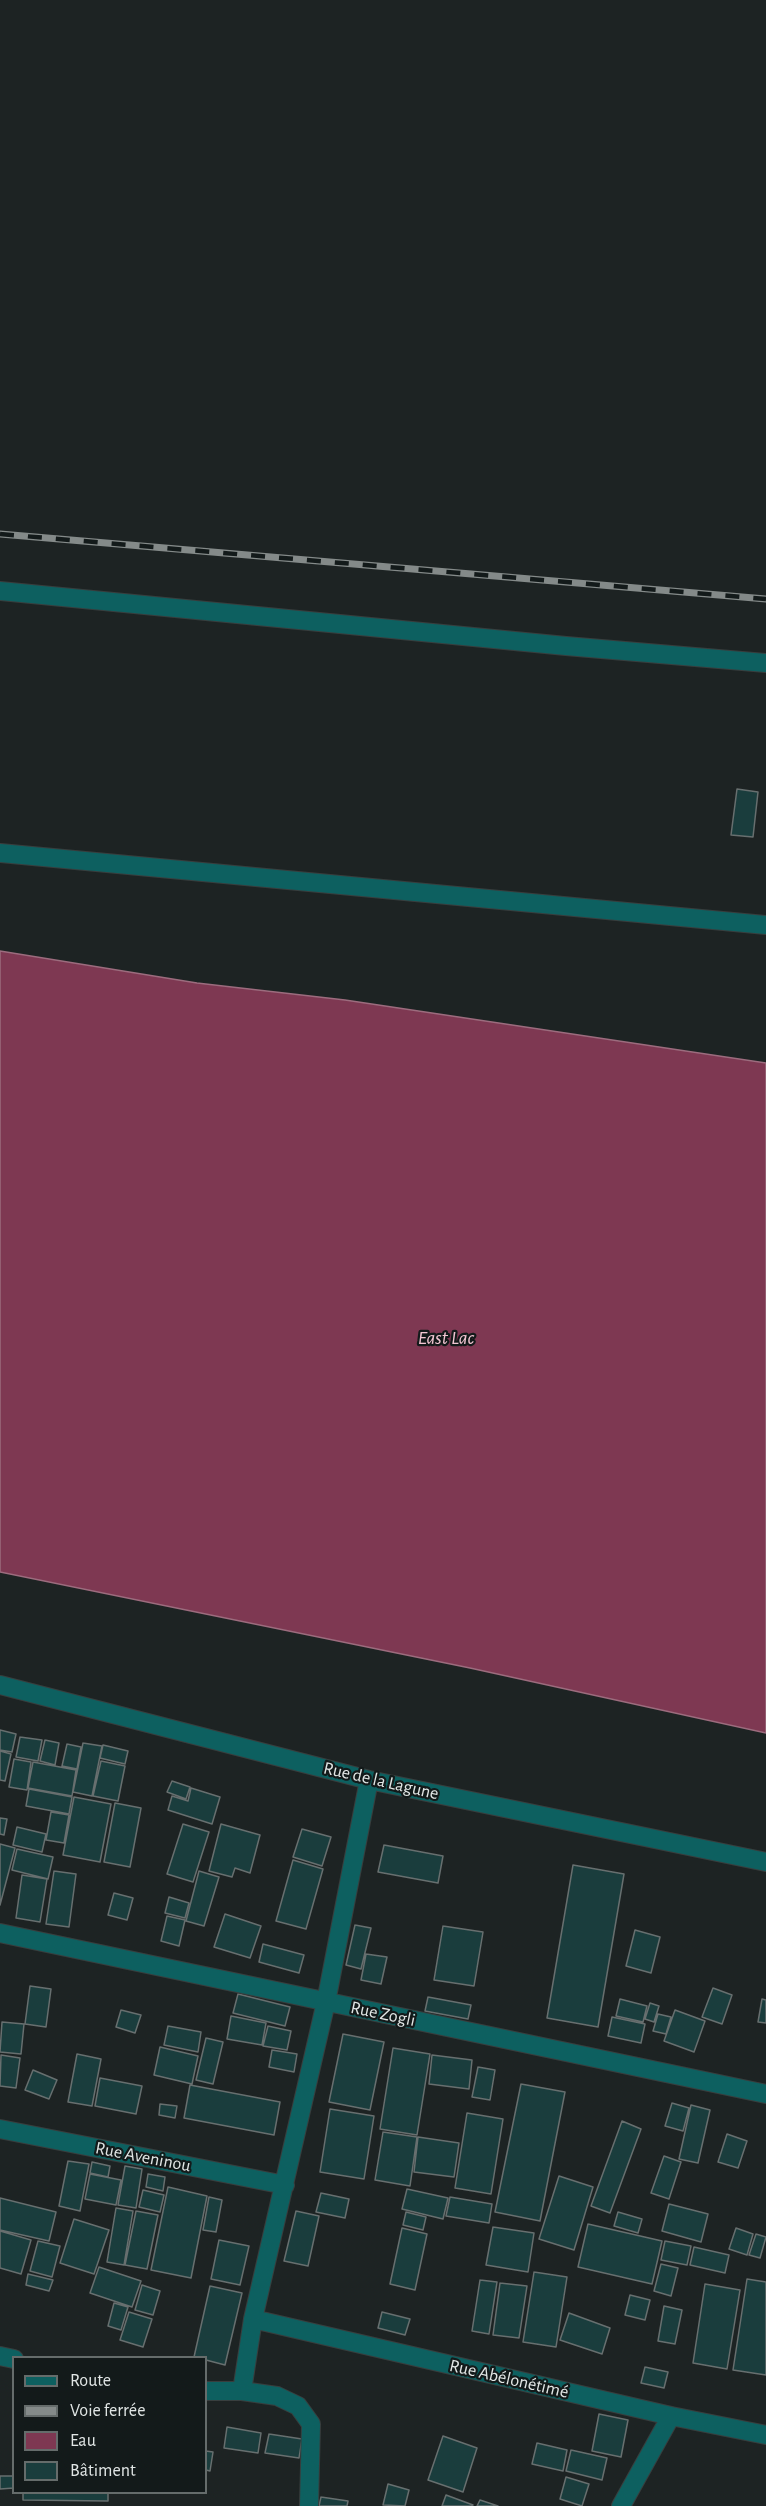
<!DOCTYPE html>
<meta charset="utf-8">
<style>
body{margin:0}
#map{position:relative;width:766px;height:2506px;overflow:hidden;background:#1d2323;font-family:"Alegreya Sans",sans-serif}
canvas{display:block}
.legend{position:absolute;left:12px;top:2356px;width:195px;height:138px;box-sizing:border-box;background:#131a1a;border:2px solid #656c6b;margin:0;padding:8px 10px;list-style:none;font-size:18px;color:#e1e6e5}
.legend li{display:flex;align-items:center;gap:12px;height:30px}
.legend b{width:30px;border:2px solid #656c6b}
</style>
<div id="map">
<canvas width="766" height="2506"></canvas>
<ul class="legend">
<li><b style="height:8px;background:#0d6060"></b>Route</li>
<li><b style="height:8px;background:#848a89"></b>Voie ferrée</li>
<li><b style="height:16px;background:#7e3852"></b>Eau</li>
<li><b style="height:16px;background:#1a3d3d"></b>Bâtiment</li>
</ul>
</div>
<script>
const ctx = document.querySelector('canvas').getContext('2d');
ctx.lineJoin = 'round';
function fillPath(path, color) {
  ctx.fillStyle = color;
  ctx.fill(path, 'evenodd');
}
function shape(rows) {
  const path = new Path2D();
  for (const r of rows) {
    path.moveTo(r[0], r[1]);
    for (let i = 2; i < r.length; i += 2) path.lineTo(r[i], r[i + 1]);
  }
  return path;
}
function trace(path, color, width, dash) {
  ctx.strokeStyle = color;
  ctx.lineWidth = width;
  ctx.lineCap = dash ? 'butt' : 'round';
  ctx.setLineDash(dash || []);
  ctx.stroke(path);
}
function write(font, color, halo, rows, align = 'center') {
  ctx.font = font + ' "Alegreya Sans",sans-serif';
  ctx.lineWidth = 4.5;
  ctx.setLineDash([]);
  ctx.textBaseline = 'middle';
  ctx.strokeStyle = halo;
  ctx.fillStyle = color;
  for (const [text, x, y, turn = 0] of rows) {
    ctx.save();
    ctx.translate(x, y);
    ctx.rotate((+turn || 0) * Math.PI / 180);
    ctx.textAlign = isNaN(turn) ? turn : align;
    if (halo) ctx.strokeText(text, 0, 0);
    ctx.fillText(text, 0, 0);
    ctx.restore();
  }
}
const water = shape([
 [0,951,197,983,345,1000,766,1063,766,1733,470,1668,0,1572,0,951]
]);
fillPath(water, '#7e3852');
trace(water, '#9c6c7e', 1.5);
const building = shape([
 [737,789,758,792,753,837,731,835,737,789],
 [0,1730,16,1734,12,1752,0,1750,0,1730],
 [20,1737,42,1740,38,1761,16,1757,20,1737],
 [45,1740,59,1743,55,1765,40,1761,45,1740],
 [83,1743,102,1746,92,1796,73,1792,83,1743],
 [67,1744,81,1747,77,1769,62,1766,67,1744],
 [103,1745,128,1751,125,1764,100,1758,103,1745],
 [0,1751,11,1754,5,1781,0,1780,0,1751],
 [14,1759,31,1762,27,1790,9,1787,14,1759],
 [101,1761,125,1766,118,1801,93,1796,101,1761],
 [33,1762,76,1770,72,1796,28,1788,33,1762],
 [172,1781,190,1787,186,1799,167,1792,172,1781],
 [191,1788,220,1797,212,1824,168,1810,172,1796,188,1801,191,1788],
 [29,1789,72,1797,69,1814,26,1806,29,1789],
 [74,1797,111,1804,100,1862,63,1855,74,1797],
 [115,1803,141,1808,130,1867,104,1862,115,1803],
 [51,1812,69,1815,64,1843,46,1840,51,1812],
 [0,1818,7,1819,4,1835,0,1834,0,1818],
 [183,1824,209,1832,193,1882,167,1874,183,1824],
 [221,1824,260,1835,250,1873,235,1868,232,1877,209,1871,221,1824],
 [17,1827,46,1834,42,1852,13,1845,17,1827],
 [302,1829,331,1837,322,1866,293,1857,302,1829],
 [0,1844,15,1848,0,1905,0,1844],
 [384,1845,443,1856,438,1883,378,1872,384,1845],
 [17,1849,53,1857,48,1879,12,1870,17,1849],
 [293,1860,323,1869,306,1929,276,1921,293,1860],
 [573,1865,624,1874,598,2027,547,2018,573,1865],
 [54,1871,76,1874,69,1927,46,1924,54,1871],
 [199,1871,219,1877,204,1926,186,1921,199,1871],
 [22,1875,47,1879,40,1922,16,1918,22,1875],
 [114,1893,133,1898,127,1920,108,1915,114,1893],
 [169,1897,189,1903,185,1918,165,1913,169,1897],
 [225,1914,261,1926,250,1958,214,1947,225,1914],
 [167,1916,185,1920,179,1946,161,1941,167,1916],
 [355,1925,371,1928,361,1969,346,1965,355,1925],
 [443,1926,483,1932,474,1986,434,1980,443,1926],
 [635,1930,660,1937,651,1973,626,1966,635,1930],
 [263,1944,304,1955,299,1973,259,1962,263,1944],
 [366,1954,387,1957,381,1984,361,1980,366,1954],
 [30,1986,51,1989,46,2027,25,2024,30,1986],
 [713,1988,732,1995,722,2024,702,2017,713,1988],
 [238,1994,290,2007,285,2026,233,2013,238,1994],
 [428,1997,471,2005,468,2019,425,2011,428,1997],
 [620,1999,647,2006,643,2022,616,2016,620,1999],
 [762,1999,766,2000,766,2023,758,2022,762,1999],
 [650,2003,659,2006,654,2022,645,2019,650,2003],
 [121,2010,141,2015,135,2033,116,2027,121,2010],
 [675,2010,705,2021,694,2052,664,2041,675,2010],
 [658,2014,671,2017,666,2034,653,2031,658,2014],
 [231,2016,266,2023,262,2045,227,2039,231,2016],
 [612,2017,645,2024,641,2043,608,2036,612,2017],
 [2,2022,24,2024,21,2054,0,2052,2,2022],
 [168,2026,201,2032,198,2052,164,2045,168,2026],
 [268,2026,291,2031,287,2050,263,2046,268,2026],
 [343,2034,384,2042,370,2110,329,2102,343,2034],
 [206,2038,223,2042,213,2084,196,2080,206,2038],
 [160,2047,198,2056,192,2084,154,2075,160,2047],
 [393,2048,430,2054,417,2135,380,2129,393,2048],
 [272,2050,297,2054,294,2072,269,2067,272,2050],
 [77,2054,101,2059,92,2106,68,2102,77,2054],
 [1,2055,20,2058,16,2088,0,2086,1,2055],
 [432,2055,472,2060,469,2089,429,2084,432,2055],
 [478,2067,495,2070,490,2100,472,2097,478,2067],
 [33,2070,57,2080,49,2099,25,2090,33,2070],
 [100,2078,142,2086,136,2114,95,2106,100,2078],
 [521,2084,565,2092,540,2221,495,2212,521,2084],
 [190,2085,280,2102,274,2135,184,2118,190,2085],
 [672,2103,689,2108,683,2131,665,2126,672,2103],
 [160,2104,177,2106,175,2118,159,2115,160,2104],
 [691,2105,710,2110,698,2163,679,2159,691,2105],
 [330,2109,374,2116,364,2179,320,2172,330,2109],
 [467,2113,503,2119,491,2194,455,2188,467,2113],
 [622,2121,641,2129,610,2213,591,2206,622,2121],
 [383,2132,417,2137,410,2186,375,2180,383,2132],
 [727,2134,747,2141,738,2168,718,2162,727,2134],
 [418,2137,459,2143,454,2177,414,2172,418,2137],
 [664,2156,681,2162,669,2199,651,2193,664,2156],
 [68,2161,89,2164,80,2211,59,2206,68,2161],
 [92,2162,110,2166,108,2177,90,2173,92,2162],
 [125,2166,142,2169,136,2208,118,2205,125,2166],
 [90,2174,121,2180,116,2205,85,2199,90,2174],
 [148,2174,165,2177,163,2191,146,2187,148,2174],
 [559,2176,593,2187,574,2250,539,2239,559,2176],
 [168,2187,207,2196,191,2278,151,2270,168,2187],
 [407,2189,448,2198,443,2219,402,2209,407,2189],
 [143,2190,164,2195,160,2212,139,2207,143,2190],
 [321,2193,349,2199,345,2218,316,2212,321,2193],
 [209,2197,222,2200,216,2232,203,2230,209,2197],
 [450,2197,492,2204,489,2223,446,2216,450,2197],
 [0,2198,56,2212,49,2241,0,2230,0,2198],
 [669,2204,708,2214,701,2242,662,2231,669,2204],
 [116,2208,133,2211,124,2265,107,2262,116,2208],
 [136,2211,158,2215,147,2269,125,2265,136,2211],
 [296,2211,319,2216,308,2266,284,2261,296,2211],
 [406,2212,426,2217,423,2230,403,2225,406,2212],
 [618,2212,642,2219,638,2233,614,2226,618,2212],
 [74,2219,109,2230,94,2274,60,2263,74,2219],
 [588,2224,662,2241,652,2284,578,2267,588,2224],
 [493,2227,534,2233,528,2272,486,2265,493,2227],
 [402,2228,427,2234,415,2290,390,2284,402,2228],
 [736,2228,753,2234,747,2255,729,2249,736,2228],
 [0,2231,31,2240,21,2274,0,2268,0,2231],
 [756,2234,766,2237,760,2258,749,2255,756,2234],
 [219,2240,249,2246,240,2285,211,2279,219,2240],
 [38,2241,60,2246,52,2277,30,2271,38,2241],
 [665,2241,691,2246,687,2265,661,2260,665,2241],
 [694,2247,729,2255,725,2273,690,2265,694,2247],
 [661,2264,678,2268,671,2296,654,2291,661,2264],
 [99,2267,141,2281,132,2307,90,2293,99,2267],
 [534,2272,567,2277,556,2347,523,2342,534,2272],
 [28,2274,53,2280,49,2291,26,2285,28,2274],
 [747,2279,766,2282,766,2375,733,2370,747,2279],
 [480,2280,497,2282,489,2334,472,2331,480,2280],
 [500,2283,527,2286,519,2338,493,2335,500,2283],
 [705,2284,740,2290,727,2369,693,2363,705,2284],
 [142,2285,160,2291,153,2315,135,2310,142,2285],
 [210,2286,242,2293,225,2365,206,2360,206,2358,194,2357,210,2286],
 [630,2295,650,2300,645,2320,625,2315,630,2295],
 [114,2303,128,2307,121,2330,108,2326,114,2303],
 [664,2306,682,2310,675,2344,658,2341,664,2306],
 [129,2312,152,2319,143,2347,120,2340,129,2312],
 [382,2312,410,2319,405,2335,378,2328,382,2312],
 [569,2313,610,2328,602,2354,560,2340,569,2313],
 [645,2367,668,2372,664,2388,641,2383,645,2367],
 [599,2414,628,2420,621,2457,592,2451,599,2414],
 [227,2427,261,2433,258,2453,224,2448,227,2427],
 [269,2434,302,2439,299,2458,265,2453,269,2434],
 [443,2436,477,2448,463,2492,428,2480,443,2436],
 [537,2443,567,2450,563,2471,532,2464,537,2443],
 [571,2450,607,2458,602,2480,566,2471,571,2450],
 [206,2451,213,2452,210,2471,206,2470,206,2451],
 [0,2476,14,2476,14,2488,0,2489,0,2476],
 [566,2477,589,2484,582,2506,560,2499,566,2477],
 [388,2484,409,2490,405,2506,383,2505,388,2484],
 [23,2492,108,2492,108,2501,23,2500,23,2492],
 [446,2495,473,2505,472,2506,442,2506,446,2495],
 [321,2497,348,2501,347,2506,319,2506,321,2497],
 [480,2500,498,2506,477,2506,480,2500]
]);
fillPath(building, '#1a3d3d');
trace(building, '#676f6f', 1.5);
const street = shape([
 [0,591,566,646,766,663],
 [0,853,766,925],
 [0,1685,369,1780,766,1862],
 [0,1933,766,2094],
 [0,2129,285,2185],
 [253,2319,671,2416,766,2435],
 [0,2356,14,2359],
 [206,2391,242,2391,277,2396,298,2406,311,2424,309,2506],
 [242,2391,253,2319,326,2002,369,1780],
 [621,2506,671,2416]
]);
trace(street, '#383e3e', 20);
trace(street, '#0d6060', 18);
const rail = shape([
 [0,534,766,599]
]);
trace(rail, '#848a89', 7);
trace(rail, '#131a1a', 4.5, [14]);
write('18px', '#e1e6e5', '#131a1a', [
 ["Rue de la Lagune",381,1781,13],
 ["Rue Zogli",383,2014,12],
 ["Rue Aveninou",143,2157,11],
 ["Rue Abélonétimé",509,2379,13]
]);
write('italic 20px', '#f2c6d3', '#131a1a', [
 ["East Lac",446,1338]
]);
</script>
